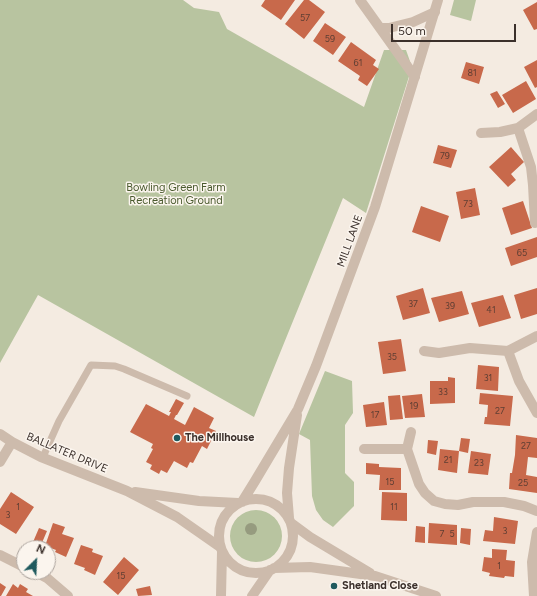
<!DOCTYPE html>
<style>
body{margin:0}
#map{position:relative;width:537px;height:596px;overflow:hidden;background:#f4ebe1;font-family:Figtree,sans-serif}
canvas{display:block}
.north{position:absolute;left:16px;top:540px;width:40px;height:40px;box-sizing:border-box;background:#fbf5ee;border:1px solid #aea6a0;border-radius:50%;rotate:24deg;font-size:11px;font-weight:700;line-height:16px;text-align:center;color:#3b302b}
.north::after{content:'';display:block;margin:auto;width:14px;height:18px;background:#1f5a5e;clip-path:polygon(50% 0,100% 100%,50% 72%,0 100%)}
.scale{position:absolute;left:391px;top:24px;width:125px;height:18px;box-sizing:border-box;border:2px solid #3b302b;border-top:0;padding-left:5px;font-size:12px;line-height:14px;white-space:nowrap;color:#3b302b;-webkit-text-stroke:3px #fbf5ee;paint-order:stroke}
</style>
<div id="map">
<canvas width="537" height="596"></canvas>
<div class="north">N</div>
<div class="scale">50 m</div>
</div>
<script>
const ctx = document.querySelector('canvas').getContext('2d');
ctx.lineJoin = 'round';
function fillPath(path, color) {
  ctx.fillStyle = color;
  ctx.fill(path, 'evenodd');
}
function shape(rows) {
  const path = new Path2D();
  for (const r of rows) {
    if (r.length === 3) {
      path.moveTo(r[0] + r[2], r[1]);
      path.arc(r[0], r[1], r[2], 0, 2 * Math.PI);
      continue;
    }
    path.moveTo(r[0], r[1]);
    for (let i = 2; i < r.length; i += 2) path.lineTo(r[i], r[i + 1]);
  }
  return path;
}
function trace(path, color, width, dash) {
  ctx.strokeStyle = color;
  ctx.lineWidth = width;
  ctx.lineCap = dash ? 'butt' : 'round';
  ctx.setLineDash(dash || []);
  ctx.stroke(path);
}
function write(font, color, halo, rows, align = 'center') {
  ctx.font = font + ' Figtree,sans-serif';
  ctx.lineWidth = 3;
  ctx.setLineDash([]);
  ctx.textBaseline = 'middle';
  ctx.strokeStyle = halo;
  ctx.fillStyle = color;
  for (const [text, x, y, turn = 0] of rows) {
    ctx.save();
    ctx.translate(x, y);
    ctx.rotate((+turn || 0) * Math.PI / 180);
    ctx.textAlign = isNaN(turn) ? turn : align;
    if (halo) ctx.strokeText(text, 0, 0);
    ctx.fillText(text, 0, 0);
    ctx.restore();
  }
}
fillPath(shape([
 [0,0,183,0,194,8,219,12,227,29,364,107,384,50,406,50,412,67,366,213,343,198,254,417,38,295,0,363],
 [454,0,476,0,471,21,450,15],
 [325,371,352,381,353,413,345,425,345,473,354,482,354,506,333,527,323,520,316,510,312,496,310,440,299,434],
 [256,536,26]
]), '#b8c4a0');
fillPath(shape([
 [265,0,295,0,281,20,261,6],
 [304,0,309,0,325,12,304,39,285,24],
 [537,2,537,29,534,30,523,10],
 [325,23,346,37,333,55,313,41],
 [351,42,376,60,373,65,379,69,367,86,358,80,360,76,338,61],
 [537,60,537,87,535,88,524,67],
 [466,62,484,67,479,84,461,78],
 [526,81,536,99,513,113,502,95],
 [497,91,505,104,498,108,490,94],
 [438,145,457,150,451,168,433,163],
 [511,147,524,162,511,174,516,180,508,187,489,167],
 [475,188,480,215,461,219,456,192],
 [523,201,532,228,511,235,502,208],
 [421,206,449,216,440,242,412,232],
 [537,237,537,257,511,266,505,248],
 [423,288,430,313,403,320,396,296],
 [537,288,537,314,521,319,514,295],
 [462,291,469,314,439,322,431,298],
 [503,295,511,318,479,327,471,303],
 [401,339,406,371,383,374,378,342],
 [478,365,499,367,498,391,476,389],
 [448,377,455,378,455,403,430,404,430,381,448,381],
 [480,393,513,396,510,426,484,424,485,417,487,417,488,405,479,404],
 [422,394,425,417,405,418,402,396],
 [400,395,403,419,390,420,388,396],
 [176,399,184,403,177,415,176,415,174,419,185,425,194,407,214,418,209,428,216,431,207,449,202,446,193,463,190,462,187,468,174,461,167,473,161,470,159,474,150,469,152,465,146,462,153,449,151,448,153,444,130,432,146,404,169,416,171,412,169,412],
 [384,402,387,425,366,427,363,405],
 [516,435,537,438,537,458,528,457,526,475,537,477,537,493,509,489,510,473,512,473,515,455],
 [461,438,470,439,468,453,459,451],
 [428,440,438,441,436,455,427,453],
 [440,449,459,451,457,473,438,470],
 [471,451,491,454,488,475,468,473],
 [366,463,379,464,379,467,401,468,401,490,379,490,380,475,366,474],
 [11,492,34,507,16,534,0,524,0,509],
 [382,492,407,493,407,521,381,520],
 [494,517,518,521,515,544,483,541,485,530,493,531],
 [53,523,65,527,62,534,74,538,66,557,55,552,56,550,45,546],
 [429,523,457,525,457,545,428,543],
 [416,526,425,527,425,543,415,542],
 [39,528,47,531,41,545,33,542],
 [461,528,471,529,470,545,460,543],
 [81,545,93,549,92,552,103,556,95,575,84,570,85,568,74,564],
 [492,549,507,550,506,560,515,561,514,577,505,576,504,578,489,576,490,573,482,571,484,557,492,558],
 [124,557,139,570,118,595,103,582],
 [0,583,6,587,1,596,0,596],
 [13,584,18,588,20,584,28,589,26,592,33,596,6,596],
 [150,586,152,595,138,596,136,589]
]), '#c8694b');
trace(shape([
 [43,457,59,421,91,365,115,366,124,369,187,396]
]), '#cdbbac', 7);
trace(shape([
 [360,0,415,77],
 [380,28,389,28,413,22,435,12],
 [518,128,531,167,533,185,535,223],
 [481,133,500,132,518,128,537,114],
 [424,351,439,353,470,348,508,351,537,336],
 [508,351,519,381,537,413],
 [0,434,12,442,41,457,127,491,177,517,220,547],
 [364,449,407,449,411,432],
 [407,449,419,484,425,493,434,501,445,504,458,505,473,502,504,502,524,506,537,511],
 [0,462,12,442],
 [135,492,199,501,238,503],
 [0,555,24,567],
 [36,572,47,578,68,596],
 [534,596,532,562,537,532]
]), '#cdbbac', 10);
trace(shape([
 [256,536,37],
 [242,502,255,481,298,409,316,366,375,207,438,0],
 [289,518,287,493,289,468,297,415],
 [291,523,310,537,370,573],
 [274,568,310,567,375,576,436,596],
 [221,596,222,552],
 [252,596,270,570]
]), '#cdbbac', 10);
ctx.fillStyle = '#969b7f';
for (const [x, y] of [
 [251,529]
]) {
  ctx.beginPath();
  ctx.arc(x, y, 6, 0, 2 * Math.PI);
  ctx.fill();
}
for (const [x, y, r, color] of [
 [177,438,4,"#1f5a5e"],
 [334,586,4,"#1f5a5e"]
]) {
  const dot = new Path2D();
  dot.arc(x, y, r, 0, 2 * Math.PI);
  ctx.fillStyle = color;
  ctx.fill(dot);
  trace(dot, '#fbf5ee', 1.5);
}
write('9px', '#5e3e33', null, [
 ["57",305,18],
 ["59",330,39],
 ["61",358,63],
 ["81",472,73],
 ["79",445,156],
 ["73",468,204],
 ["65",522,253],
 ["37",413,304],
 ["39",450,306],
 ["41",491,310],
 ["35",392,357],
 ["31",488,378],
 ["33",443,392],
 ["19",414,406],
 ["27",500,411],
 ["17",375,415],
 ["27",526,446],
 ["21",448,460],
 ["23",479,463],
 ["15",390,482],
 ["25",523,483],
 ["1",18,507],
 ["11",394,507],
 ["3",8,515],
 ["3",505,531],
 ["7",442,534],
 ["5",452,534],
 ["1",499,566],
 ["15",121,576]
]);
write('11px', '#4a5a2e', '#fbf5ee', [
 ["Bowling Green Farm",176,188],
 ["Recreation Ground",176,201]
]);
write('11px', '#3b302b', '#fbf5ee', [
 ["MILL LANE",350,241,-70],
 ["BALLATER DRIVE",67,453,23]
]);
write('bold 11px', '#3b302b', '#fbf5ee', [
 ["The Millhouse",185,438],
 ["Shetland Close",342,586]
], 'left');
</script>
